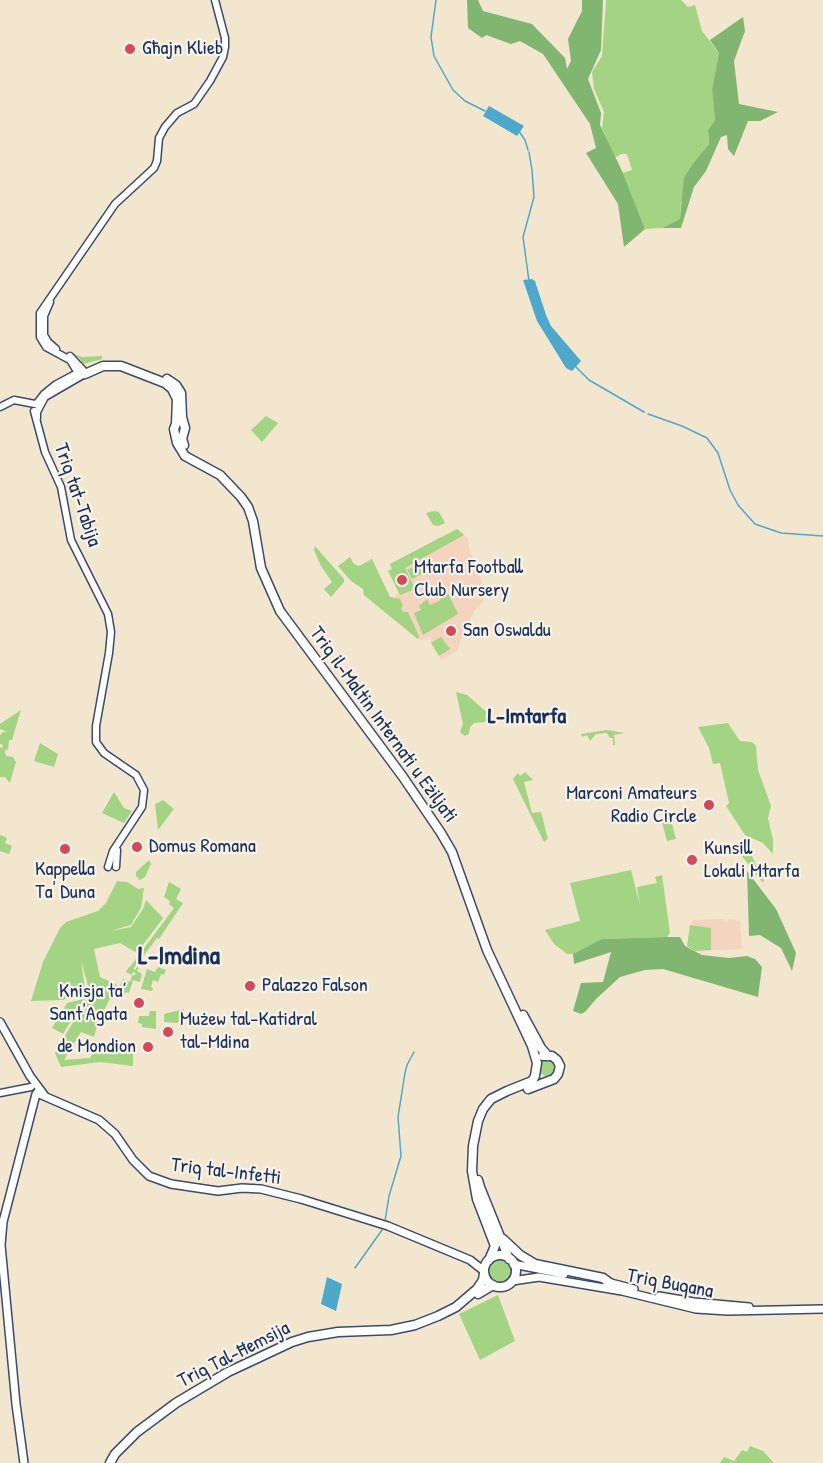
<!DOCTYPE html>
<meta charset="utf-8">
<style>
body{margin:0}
canvas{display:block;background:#f2e6ce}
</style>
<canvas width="823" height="1463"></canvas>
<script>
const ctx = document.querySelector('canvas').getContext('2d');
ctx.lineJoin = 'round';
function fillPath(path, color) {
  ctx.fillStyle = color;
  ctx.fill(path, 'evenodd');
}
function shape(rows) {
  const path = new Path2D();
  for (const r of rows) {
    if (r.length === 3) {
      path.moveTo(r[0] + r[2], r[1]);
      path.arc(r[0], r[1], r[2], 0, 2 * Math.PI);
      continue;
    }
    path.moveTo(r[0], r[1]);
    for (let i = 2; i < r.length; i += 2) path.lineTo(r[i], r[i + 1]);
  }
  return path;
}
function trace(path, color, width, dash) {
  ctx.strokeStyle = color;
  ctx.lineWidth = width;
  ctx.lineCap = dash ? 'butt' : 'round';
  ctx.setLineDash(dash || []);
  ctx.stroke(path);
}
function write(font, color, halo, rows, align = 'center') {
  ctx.font = font + ' "Patrick Hand",sans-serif';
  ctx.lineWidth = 4.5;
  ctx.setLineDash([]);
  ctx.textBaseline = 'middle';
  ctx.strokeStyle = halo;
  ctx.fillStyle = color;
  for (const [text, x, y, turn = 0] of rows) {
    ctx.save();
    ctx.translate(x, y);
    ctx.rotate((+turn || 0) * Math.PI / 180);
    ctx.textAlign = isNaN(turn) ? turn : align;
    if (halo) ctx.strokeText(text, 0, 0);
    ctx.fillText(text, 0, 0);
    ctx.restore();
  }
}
fillPath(shape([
 [457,529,468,538,470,552,481,578,484,601,474,611,470,620,472,634,461,638,458,650,442,660,431,643,431,636,422,640,417,639,364,595,395,597,398,591,388,571,392,569,390,564],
 [723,919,727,921,729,919,740,921,742,949,695,951,687,946,692,920]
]), '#f4d4bf');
fillPath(shape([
 [606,0,681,0,688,7,695,5,702,31,719,53,712,89,715,120,708,130,709,144,694,162,681,204,680,219,662,228,645,229,623,173,632,170,627,154,621,154,615,158,602,128,604,112,594,89,592,72,602,56],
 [69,352,82,357,102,356,102,359,84,364,78,357],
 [266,416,278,423,262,442,251,430],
 [434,511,439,512,445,523,438,526,433,525,426,513],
 [457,529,464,535,405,568,415,589,400,595,388,571,392,569,390,564],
 [315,546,344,579,344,582,331,597,324,589,332,582,321,566,314,550],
 [350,557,354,564,359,566,372,559,390,597,400,599,403,605,401,609,403,612,408,612,419,636,418,639,364,595,363,589,351,581,338,566],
 [425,561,430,570,412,579,407,570],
 [446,589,458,614,423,635,414,613,421,610,419,606,427,599,430,605,441,600,438,593],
 [441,637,450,649,439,656,431,643],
 [456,692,467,695,489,714,489,719,485,722,474,723,470,727,469,734,465,736,460,732,463,724],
 [21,710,12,740,9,740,8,750,6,749,5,752,6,756,13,757,16,762,10,783,5,777,0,777,0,747,2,748,3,745,0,744,0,735,3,732,7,732,0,729,0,724],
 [728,723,740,741,752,742,756,746,758,770,771,806,768,818,773,840,773,854,763,843,745,835,726,806,729,803,720,763,713,764,709,748,698,727],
 [607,730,625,733,614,735,615,745,613,745,613,738,610,738,607,733,596,734,590,741,587,735,582,737,581,734],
 [40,743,58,754,54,767,34,761],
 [525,772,533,780,524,782,532,813,541,812,548,839,544,842,513,779,518,773,520,776],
 [114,792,124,808,132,811,124,823,102,813],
 [163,800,174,809,158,830,155,804],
 [670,816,676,839,667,841,661,818],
 [0,835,7,838,5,843,12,846,9,854,0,851],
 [738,846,748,848,764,881,762,882,741,855],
 [149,860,151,864,145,877,140,880,136,876,136,872],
 [631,870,640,905,637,887,657,883,655,877,662,875,670,933,667,937,603,939,573,954,567,954,554,944,545,930,580,921,570,883],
 [117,881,127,882,138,889,144,888,141,908,131,925,110,931,131,927,143,909,146,900,163,918,137,953,120,943,94,949,100,977,117,985,98,1022,94,1037,81,1032,64,1060,90,1058,97,1047,133,1048,133,1066,100,1062,61,1067,55,1053,90,993,81,960,85,989,63,1000,31,1001,43,962,60,928,66,922,98,911,106,903],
 [169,882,181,889,176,899,183,903,159,939,157,938,141,959,141,964,137,963,133,969,135,970,137,967,139,968,137,971,142,974,140,982,133,980,129,993,126,992,125,994,117,991,123,979,130,982,132,975,134,976,136,973,133,972,132,975,126,972,129,967,130,967,174,908,169,904,170,901,164,897],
 [690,925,711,928,711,950,695,951,687,946],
 [158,967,166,970,164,975,161,974,158,982,153,980,151,987,153,988,152,991,141,989,147,969,155,972],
 [84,999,63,1034,52,1028,67,1003],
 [184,1009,185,1018,177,1023,164,1022,164,1014],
 [150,1011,156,1011,156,1029,142,1027,142,1024,138,1023,139,1016,149,1016],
 [547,1068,8],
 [501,1271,12],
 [498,1295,515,1341,480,1360,459,1314],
 [750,1446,763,1451,774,1463,720,1463,724,1457,734,1461,742,1450,747,1452]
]), '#a2d483');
fillPath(shape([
 [467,0,478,0,483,11,532,24,565,58,567,69,571,61,568,39,582,11,582,0,603,0,601,50,588,79,601,113,600,125,623,173,645,229,624,247,618,204,586,153,596,148,590,124,543,54,520,41,511,44,486,35,482,38,468,28],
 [743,17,745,31,734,61,739,104,778,112,760,121,748,121,734,156,728,149,727,135,721,137,706,171,694,187,681,228,662,228,680,219,684,178,694,162,709,144,708,130,715,120,712,89,719,53,710,40],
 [747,871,776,909,796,953,792,971,781,948,760,935,749,936],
 [667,937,680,937,685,946,702,955,729,958,747,956,755,959,762,967,758,997,663,969,645,970,620,977,596,999,585,1012,581,1014,573,1011,581,983,603,982,611,952,574,964,573,954,602,939]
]), '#81b671');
fillPath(shape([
 [489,106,524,126,517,136,483,116],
 [532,279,535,281,546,315,551,326,581,361,572,371,566,368,537,321,523,280],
 [327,1277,342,1284,336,1311,321,1304]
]), '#4ea8cb');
trace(shape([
 [436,0,431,37,434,56,453,90,465,101,485,111],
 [518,130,525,140,528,150],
 [529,152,532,170,534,197,523,237,529,281],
 [575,366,589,380,644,412],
 [648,414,682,426,707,438,718,453,730,490,738,505,755,524,781,533,823,536],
 [385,1221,389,1196,401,1156,398,1117,405,1073,407,1065,414,1052],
 [355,1268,382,1230]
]), '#4ea8cb', 1.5);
const secondary = shape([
 [50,302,44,316,44,335,48,342,56,349],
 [78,373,70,360,46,347,40,337,40,313,115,204,154,168,157,161,159,138,165,127,177,113,194,104,210,81,223,57,225,47,225,38,215,0],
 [14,400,40,405],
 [37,403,44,394,55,385,83,370,70,356],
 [0,407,14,400],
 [34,411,45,452,61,487,71,540,108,614,111,632,109,653,96,726,96,742,104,753,136,775,144,790,142,807,113,851,108,867],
 [37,418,37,412,45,397,83,375],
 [116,867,117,850],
 [0,1093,31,1087]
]);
const primary = shape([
 [0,1022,30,1076,45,1096],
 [37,1093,99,1120,115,1134,133,1160,149,1176,171,1184,218,1191,242,1188,261,1189,301,1199,388,1226,470,1260,484,1271],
 [513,1264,564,1274],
 [512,1281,539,1277,622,1291,696,1309,728,1311,823,1309],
 [607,1282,634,1289],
 [659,1296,694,1302,749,1307],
 [24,1463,16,1404,1,1245,3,1222,36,1094]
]);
const highway = shape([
 [85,374,103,366,121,366,165,383,172,389,177,399,176,424,174,429,177,443,182,451,185,456,220,475,241,497,248,507,253,521,261,568,280,611,403,777,441,833,452,852,487,950,532,1046,537,1063,535,1076,532,1081,507,1091,491,1099,483,1109,478,1121,473,1146,472,1171,477,1199,495,1246,489,1260],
 [167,379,176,385,181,393,182,417,185,428,182,439,184,445],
 [523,1015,541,1048,548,1056],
 [528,1089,554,1079,558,1074,560,1066,557,1060,552,1056,543,1056],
 [478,1180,480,1187,509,1259],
 [503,1239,520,1255,535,1264,603,1278,611,1284],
 [500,1271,16],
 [478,1294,493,1285],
 [110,1463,115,1454,137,1432,176,1403,228,1372,292,1342,308,1337,338,1332,391,1330,415,1325,438,1316,456,1307,477,1289,483,1280,484,1273]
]);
trace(secondary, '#3b4a6f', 9);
trace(primary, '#3b4a6f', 10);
trace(highway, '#3b4a6f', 11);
trace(secondary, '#fff', 6);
trace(primary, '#fff', 7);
trace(highway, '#fff', 8);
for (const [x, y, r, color] of [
 [130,49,6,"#d1495b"],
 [402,580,6,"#d1495b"],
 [451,631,6,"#d1495b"],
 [709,805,6,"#d1495b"],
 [137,847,6,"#d1495b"],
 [65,849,6,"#d1495b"],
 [692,860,6,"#d1495b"],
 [250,986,6,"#d1495b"],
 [139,1003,6,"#d1495b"],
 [168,1032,6,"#d1495b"],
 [148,1047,6,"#d1495b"]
]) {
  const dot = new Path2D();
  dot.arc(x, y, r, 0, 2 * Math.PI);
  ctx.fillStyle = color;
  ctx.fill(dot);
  trace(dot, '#f7f3e8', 2);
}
write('20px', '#1b2f5e', '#f7f3e8', [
 ["Għajn Klieb",142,49],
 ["Mtarfa Football",414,568],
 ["Club Nursery",414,591],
 ["San Oswaldu",463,631],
 ["Marconi Amateurs",697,794,"right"],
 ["Radio Circle",697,817,"right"],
 ["Domus Romana",149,847],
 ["Kunsill",704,849],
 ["Lokali Mtarfa",704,872],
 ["Kappella",65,870,"center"],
 ["Ta' Duna",65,893,"center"],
 ["Palazzo Falson",262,986],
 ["Knisja ta’",127,992,"right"],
 ["Sant'Agata",127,1015,"right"],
 ["Mużew tal-Katidral",180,1020],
 ["tal-Mdina",180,1043],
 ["de Mondion",136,1047,"right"]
], 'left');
write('20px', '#1b2f5e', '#f7f3e8', [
 ["Triq tat-Tabija",77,495,71],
 ["Triq il-Maltin Internati u Eżiljati",383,725,54],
 ["Triq tal-Infetti",226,1172,7],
 ["Triq Buqana",670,1284,11],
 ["Triq Tal-Ħemsija",234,1355,-27]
]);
write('bold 22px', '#1b2f5e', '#f7f3e8', [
 ["L-Imtarfa",527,717]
]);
write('bold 26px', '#1b2f5e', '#f7f3e8', [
 ["L-Imdina",179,957]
]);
</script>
